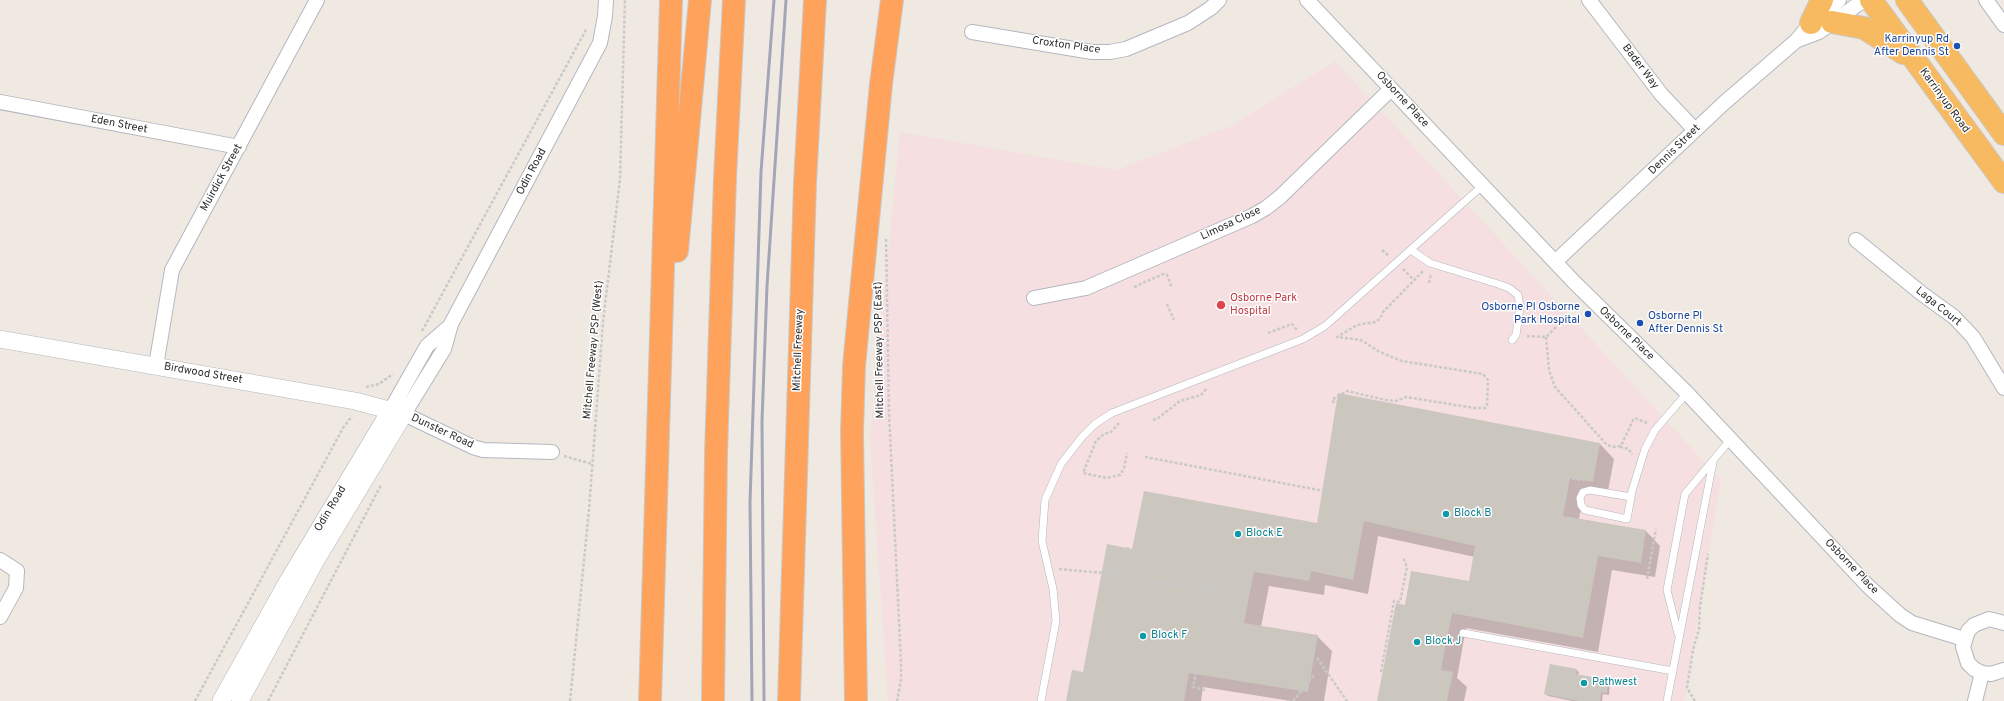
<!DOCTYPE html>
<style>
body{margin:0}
canvas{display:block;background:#efe9e1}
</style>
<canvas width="2004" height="701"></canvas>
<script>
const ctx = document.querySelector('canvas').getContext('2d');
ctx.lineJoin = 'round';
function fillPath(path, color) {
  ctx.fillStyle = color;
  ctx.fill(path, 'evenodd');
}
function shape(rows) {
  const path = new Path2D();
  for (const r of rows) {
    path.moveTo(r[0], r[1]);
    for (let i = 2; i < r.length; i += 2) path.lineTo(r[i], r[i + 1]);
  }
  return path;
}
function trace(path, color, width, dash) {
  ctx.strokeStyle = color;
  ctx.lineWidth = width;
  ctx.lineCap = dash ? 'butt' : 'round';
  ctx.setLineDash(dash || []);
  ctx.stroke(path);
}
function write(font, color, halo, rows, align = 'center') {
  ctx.font = font + ' Overpass,sans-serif';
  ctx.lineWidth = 3;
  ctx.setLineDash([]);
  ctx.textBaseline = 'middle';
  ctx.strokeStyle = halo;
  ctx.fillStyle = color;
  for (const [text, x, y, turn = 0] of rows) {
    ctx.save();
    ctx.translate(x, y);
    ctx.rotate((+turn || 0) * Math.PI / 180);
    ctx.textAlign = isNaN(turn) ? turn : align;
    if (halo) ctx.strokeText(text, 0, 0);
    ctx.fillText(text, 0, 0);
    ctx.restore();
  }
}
fillPath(shape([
 [1335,61,1721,480,1684,701,888,701,870,439,900,132,1116,170,1231,126]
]), '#f5dfe0');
fillPath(shape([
 [1600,444,1614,459,1607,496,1584,492,1579,519,1646,531,1660,546,1655,577,1612,570,1598,652,1466,628,1457,678,1467,687,1464,701,1380,701,1406,606,1470,583,1475,557,1378,536,1368,594,1325,585,1324,595,1269,586,1261,627,1317,636,1332,651,1324,701,1291,701,1203,687,1201,701,1067,701,1084,674,1133,550,1318,524],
 [1576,670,1579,672,1578,675,1608,681,1610,683,1609,695,1603,694,1602,701,1572,701,1548,696,1545,694]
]), '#0003');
fillPath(shape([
 [1338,393,1600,443,1593,482,1570,478,1563,516,1646,530,1641,563,1598,556,1583,638,1452,613,1441,670,1453,672,1447,701,1377,701,1396,603,1405,605,1411,571,1469,581,1475,546,1364,521,1353,580,1311,571,1309,581,1254,572,1244,623,1318,635,1308,692,1189,673,1184,701,1066,701,1072,670,1083,672,1107,544,1132,549,1144,491,1317,523],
 [1550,664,1577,669,1576,674,1608,680,1607,693,1601,692,1600,701,1578,701,1544,694]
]), '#cbc7bf');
const service = shape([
 [1411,250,1430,263,1498,284,1509,288,1518,295,1520,307,1516,335,1512,340],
 [1631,497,1590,490,1583,492,1580,498,1581,505,1585,510,1627,519,1631,497,1632,491,1645,449,1655,430,1687,393],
 [1463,633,1673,671],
 [1678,634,1667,590,1685,494,1730,440],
 [1041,701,1056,621,1053,589,1042,541,1045,500,1061,464,1082,437,1095,424,1112,413,1303,339,1325,326,1482,186],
 [1667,701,1713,462]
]);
const minor = shape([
 [1307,0,1574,282,1687,393,1868,586,1900,615,1912,623,1964,639],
 [1589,0,1661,94,1695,130],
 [1986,0,2004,25],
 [972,32,1092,52,1110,52,1126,49,1188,23,1211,8,1219,0],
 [1798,40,1819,32,1864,0],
 [0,102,239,147],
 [1856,240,1921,293,1954,317,1973,337,2004,388],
 [1555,262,1724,103,1797,40,1811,23,1839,0],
 [1034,298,1086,288,1252,216,1266,208,1280,197,1391,89],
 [156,366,172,270,317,0],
 [390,411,427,346,451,325],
 [552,452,483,450,473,447,404,414,444,349,451,324,600,43,605,16,606,0],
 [0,560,17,571,16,588,0,617],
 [2004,623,1989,619,1974,625,1968,631,1963,647,1968,663,1974,669,1982,673,1991,674,2004,670],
 [1975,701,1982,673]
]);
const tertiary = shape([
 [0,339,355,401,404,414,316,560,240,701],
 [221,701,288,581,390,411]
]);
const trunk = shape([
 [1871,0,2004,182],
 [1907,0,2004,134],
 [1832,22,1864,28,1903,53],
 [1811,23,1822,0]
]);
const motorway = shape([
 [677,251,700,0],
 [650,701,671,0],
 [713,701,716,453,725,178,734,0],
 [789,701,805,183,815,0],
 [856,701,852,432,854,366,881,84,892,0]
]);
trace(service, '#b4b7c1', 8);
trace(minor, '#b4b7c1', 16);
trace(tertiary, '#b4b7c1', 18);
trace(trunk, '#c9c9c9', 24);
trace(motorway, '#c9c9c9', 24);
trace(shape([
 [886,239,889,413,901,663,901,680,897,701],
 [1382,250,1389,256],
 [1403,269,1414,280],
 [1429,283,1431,274],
 [1134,287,1163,274,1167,275,1172,288],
 [1167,304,1174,320],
 [422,331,587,28],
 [1268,333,1292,324,1298,331],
 [1527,336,1546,337,1564,319],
 [1546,337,1549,370,1555,387,1607,445,1614,447,1621,446,1633,420,1635,418,1647,423],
 [366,387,379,384,393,374],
 [1334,403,1332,400,1336,397,1347,391,1386,400,1396,401,1406,397,1474,408,1485,408,1487,406,1488,380,1483,374,1402,361,1380,352,1361,340,1337,337,1357,325,1375,322,1380,319,1383,312,1423,271],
 [1153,420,1157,419,1180,401,1201,395,1207,388],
 [1119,423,1111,432,1104,434,1096,441,1083,473,1107,478,1120,475,1124,468,1127,453],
 [1620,447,1629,449,1632,455],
 [564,456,592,464],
 [1145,457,1329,492],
 [1562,508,1568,478,1584,480],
 [1128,547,1127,555,1116,574,1213,592],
 [1059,569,1116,574],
 [1647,579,1656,529],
 [1317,658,1347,701],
 [1381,672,1394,601,1400,602,1407,567,1403,557],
 [1205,690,1193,687,1218,565],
 [195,701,343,428,352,416],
 [268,701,381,485],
 [570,701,589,510,603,322,620,179,625,0],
 [1293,701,1314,675],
 [1695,701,1687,688,1693,650,1699,629,1700,607,1708,554]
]), '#c9c9c9', 2.5, [3, 2]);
trace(service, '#fff', 7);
trace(minor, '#fff', 14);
trace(tertiary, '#fff', 17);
trace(trunk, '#f8ba60', 22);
trace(motorway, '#ffa35c', 22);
trace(shape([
 [752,701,750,502,761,172,774,0],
 [764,701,762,421,767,286,786,0]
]), '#a3a6b8', 3);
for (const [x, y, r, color] of [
 [1957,46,4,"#1a4fb4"],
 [1221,305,5,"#e0444e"],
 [1588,314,4,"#1a4fb4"],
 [1640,323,4,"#1a4fb4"],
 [1446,514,4,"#0f9aa8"],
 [1238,534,4,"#0f9aa8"],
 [1143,636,4,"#0f9aa8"],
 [1417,642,4,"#0f9aa8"],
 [1584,683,4,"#0f9aa8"]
]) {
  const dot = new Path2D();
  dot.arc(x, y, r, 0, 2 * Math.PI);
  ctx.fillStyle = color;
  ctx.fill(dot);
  trace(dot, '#fff', 1.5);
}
write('11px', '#164399', '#fff', [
 ["Karrinyup Rd",1949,40],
 ["After Dennis St",1949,53],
 ["Osborne Pl Osborne",1580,308],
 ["Park Hospital",1580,321],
 ["Osborne Pl",1648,317,"left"],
 ["After Dennis St",1648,330,"left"]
], 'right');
write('11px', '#2e2e2e', '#fff', [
 ["Croxton Place",1066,46,8],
 ["Bader Way",1640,67,53],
 ["Osborne Place",1402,100,47],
 ["Karrinyup Road",1944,101,54],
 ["Eden Street",119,125,11],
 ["Dennis Street",1675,150,-44],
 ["Odin Road",532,172,-62],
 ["Muirdick Street",222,178,-61],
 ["Limosa Close",1231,224,-25],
 ["Laga Court",1938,307,39],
 ["Osborne Place",1626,334,44],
 ["Mitchell Freeway PSP (West)",594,350,-85],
 ["Mitchell Freeway",799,350,-88],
 ["Mitchell Freeway PSP (East)",880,350,-91],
 ["Birdwood Street",203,374,10],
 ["Dunster Road",442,432,25],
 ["Odin Road",331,509,-59],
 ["Osborne Place",1851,567,46]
]);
write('11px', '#be3a42', '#fff', [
 ["Osborne Park",1230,299],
 ["Hospital",1230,312]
], 'left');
write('11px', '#0d838f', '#fff', [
 ["Block B",1454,514],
 ["Block E",1246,534],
 ["Block F",1151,636],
 ["Block J",1425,642],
 ["Pathwest",1592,683]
], 'left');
</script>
